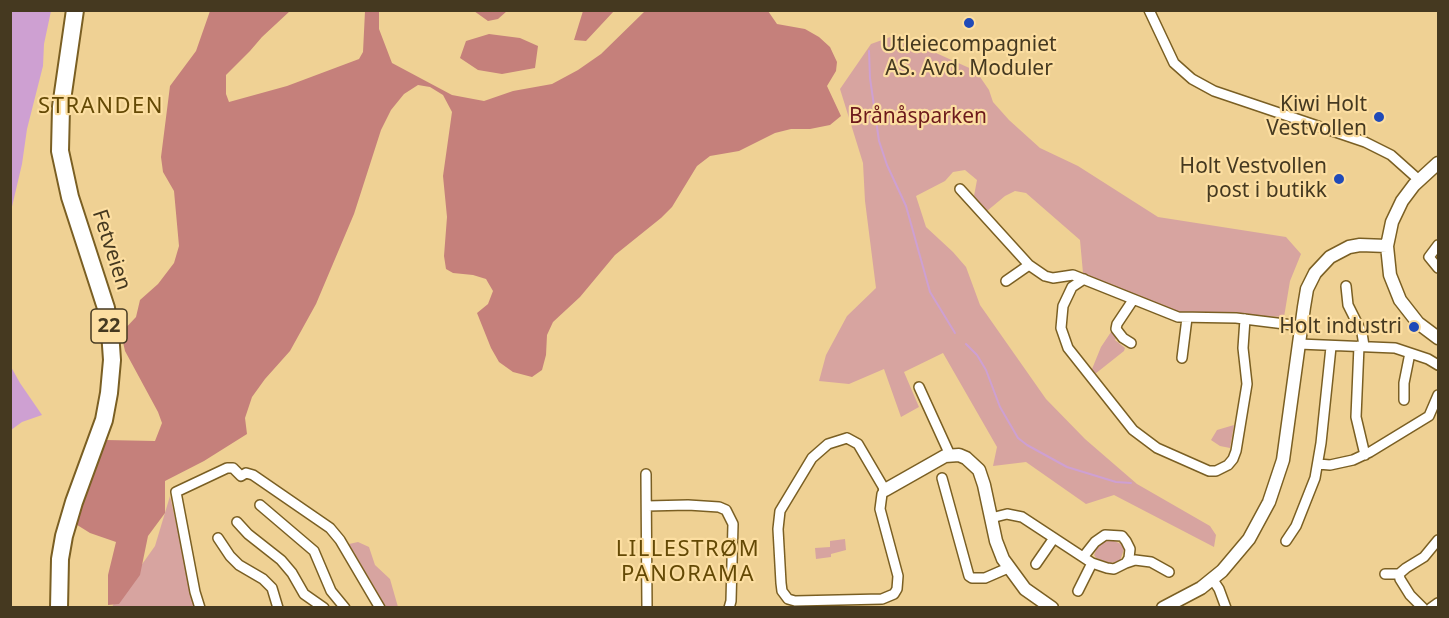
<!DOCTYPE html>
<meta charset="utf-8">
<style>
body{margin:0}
#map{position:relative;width:1449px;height:618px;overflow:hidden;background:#efd194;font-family:"Noto Sans",sans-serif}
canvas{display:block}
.frame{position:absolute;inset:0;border:12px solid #453920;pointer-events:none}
</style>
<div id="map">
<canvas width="1449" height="618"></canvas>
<div class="frame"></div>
</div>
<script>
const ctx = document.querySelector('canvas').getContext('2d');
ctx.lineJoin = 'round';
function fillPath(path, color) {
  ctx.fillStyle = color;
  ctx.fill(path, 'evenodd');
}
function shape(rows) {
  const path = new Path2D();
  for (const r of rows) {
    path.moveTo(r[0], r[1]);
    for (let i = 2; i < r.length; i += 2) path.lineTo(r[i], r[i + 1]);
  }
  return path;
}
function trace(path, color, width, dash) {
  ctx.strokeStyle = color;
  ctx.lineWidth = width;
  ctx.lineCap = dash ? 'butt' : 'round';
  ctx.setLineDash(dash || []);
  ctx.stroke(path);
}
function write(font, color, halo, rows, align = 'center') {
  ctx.font = font + ' "Noto Sans",sans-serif';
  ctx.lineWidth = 4.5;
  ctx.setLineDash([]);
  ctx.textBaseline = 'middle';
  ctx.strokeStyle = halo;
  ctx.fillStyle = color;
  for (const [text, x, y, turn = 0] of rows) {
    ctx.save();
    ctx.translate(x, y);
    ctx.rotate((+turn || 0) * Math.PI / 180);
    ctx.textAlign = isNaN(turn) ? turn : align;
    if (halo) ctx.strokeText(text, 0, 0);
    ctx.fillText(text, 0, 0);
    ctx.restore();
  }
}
fillPath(shape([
 [896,35,976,71,989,90,993,102,1009,120,1040,148,1078,166,1158,217,1286,237,1301,254,1290,281,1284,317,1245,315,1183,315,1161,308,1083,273,1080,240,1026,193,1015,191,1005,196,987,211,974,196,977,180,965,170,953,172,945,181,916,196,926,227,953,252,966,267,980,305,1046,399,1085,439,1137,484,1210,526,1216,535,1214,547,1114,495,1086,504,1026,462,993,466,997,447,943,353,904,372,919,407,901,417,884,369,849,384,819,381,826,355,847,316,876,288,865,201,863,163,840,89,871,44],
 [1111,332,1117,336,1115,340,1125,348,1124,351,1095,374,1092,369,1101,347],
 [1234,425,1230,448,1220,446,1211,440,1217,430],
 [170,496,195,607,111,608,155,546],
 [845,539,846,550,831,554,831,557,816,559,815,548,830,547,830,541],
 [1112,540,1121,544,1124,549,1120,561,1110,563,1096,558,1094,555,1097,548,1104,542],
 [358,542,369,547,375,565,390,579,398,607,386,607,349,544]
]), '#d7a4a0');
fillPath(shape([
 [210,11,290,11,262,37,250,51,226,75,226,94,229,102,287,86,359,59,363,52,365,11,379,11,379,29,392,63,452,95,484,101,513,91,552,84,578,70,601,54,645,11,768,11,777,24,805,29,819,37,830,47,837,62,836,71,827,86,841,116,830,125,810,129,791,129,775,133,739,151,710,156,697,166,672,207,661,218,615,255,580,297,553,322,547,335,546,355,542,370,532,377,513,372,499,362,491,348,477,313,488,304,493,291,486,279,473,275,453,273,446,269,444,256,447,217,443,176,452,112,443,95,430,87,418,85,404,94,391,110,381,130,354,214,316,304,290,351,265,379,252,397,245,418,247,434,204,461,165,481,165,513,148,536,140,575,119,604,108,605,108,575,116,542,90,533,74,523,106,440,155,441,162,423,158,412,125,351,121,333,136,317,140,300,158,284,174,263,179,246,174,191,163,172,161,157,170,86,196,51],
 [474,11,507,11,498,19,488,21],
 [583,11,614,11,586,41,574,40],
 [489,34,520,38,538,46,535,68,502,74,478,70,460,58,466,41]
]), '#c5807b');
fillPath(shape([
 [11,10,51,11,44,44,43,66,27,129,22,164,11,211],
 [10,365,20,383,42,415,22,422,11,430]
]), '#cea0d2');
trace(shape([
 [869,51,870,78,879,141,887,165,906,206,930,292,955,333],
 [966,344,977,355,986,370,1000,407,1018,438,1027,445,1067,467,1116,482,1131,483]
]), '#cea0d2', 2);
const minor = shape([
 [1149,10,1174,63,1192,79,1214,91,1365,142,1391,155,1419,180],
 [960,189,1029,265,1045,276,1053,278,1073,275,1178,317,1236,318,1301,326],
 [1438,245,1429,257,1438,268],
 [1084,279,1072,287,1063,306,1061,328,1068,348,1133,430,1157,448,1209,471,1216,471,1228,465,1233,459,1236,451,1247,384,1243,348,1245,319],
 [1006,281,1029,265],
 [1346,286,1348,305,1362,333,1364,346],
 [1131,343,1123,338,1116,329,1117,324,1133,300],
 [1299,344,1395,348,1428,359,1438,365],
 [1359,346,1356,417,1365,455],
 [1182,358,1187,318],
 [919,387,950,455],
 [1404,400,1404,383,1410,353],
 [847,438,858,444,885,490,882,494,880,509,898,576,897,589,894,594,882,599,795,601,788,599,782,591,781,583,778,529,780,511,812,458,828,444,847,438],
 [1318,464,1330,465,1353,460,1370,452,1429,416,1438,395],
 [646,474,647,608],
 [942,478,969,576,972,578,985,578,1008,568],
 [260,505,314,551,331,591,345,608],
 [647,506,688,505,719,507,726,510,733,524,731,601,729,608],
 [991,518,1007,514,1022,517,1092,563,1107,568,1114,569,1126,563,1129,558,1130,549,1126,541,1122,536,1105,535,1095,542,1084,556],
 [237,522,248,534,281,560,292,573,304,594,324,608],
 [218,538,230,556,239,565,263,579,272,588,278,608],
 [1286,541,1296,526,1315,478,1321,443,1331,347],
 [1126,563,1135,560,1151,562,1169,572],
 [1036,564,1054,538],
 [1385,574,1399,574],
 [1213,580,1219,589,1226,608],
 [1078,591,1092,563],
 [200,608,195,592,176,492,227,468,233,468,241,476,246,473,253,475,330,528,340,540,380,608],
 [1423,608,1410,595,1400,579,1399,574,1406,568,1424,557,1438,540],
 [1431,608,1438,603]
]);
const tertiary = shape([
 [1438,163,1414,185,1402,201,1392,222,1387,246,1390,275,1400,300,1418,323,1438,338],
 [885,490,945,456,959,455,966,458,979,470,984,485,996,541,1003,559,1025,589,1052,608],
 [1163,608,1201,588,1222,571,1249,539,1269,502,1283,460,1304,307,1307,289,1315,273,1330,257,1349,247,1360,245,1387,246]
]);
const trunk = shape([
 [59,608,60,559,64,536,74,502,104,420,109,393,112,360,110,331,106,308,70,197,60,151,61,107,75,10]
]);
trace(minor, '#7a5f23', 12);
trace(tertiary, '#7a5f23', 15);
trace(trunk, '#7a5f23', 20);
trace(minor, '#fff', 9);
trace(tertiary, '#fff', 12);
trace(trunk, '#fff', 16);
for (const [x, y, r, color] of [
 [969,23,6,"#204ab8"],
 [1379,117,6,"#204ab8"],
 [1339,179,6,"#204ab8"],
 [1414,327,6,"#204ab8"]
]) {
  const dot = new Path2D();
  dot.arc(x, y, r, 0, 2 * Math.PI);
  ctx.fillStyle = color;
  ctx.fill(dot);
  trace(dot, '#fcdea1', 2);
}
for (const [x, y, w] of [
 [109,326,36]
]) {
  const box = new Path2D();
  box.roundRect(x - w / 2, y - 17, w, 34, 4.5);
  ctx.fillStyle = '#fcdea1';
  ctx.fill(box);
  trace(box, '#453920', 1.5);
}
write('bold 20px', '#453920', null, [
 ["22",109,326]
]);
write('21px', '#453920', '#fcdea1', [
 ["Utleiecompagniet",969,45,"center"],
 ["AS. Avd. Moduler",969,69,"center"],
 ["Kiwi Holt",1367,105],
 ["Vestvollen",1367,129],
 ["Holt Vestvollen",1327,167],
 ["post i butikk",1327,191],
 ["Holt industri",1402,327]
], 'right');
write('21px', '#6d1a1c', '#fcdea1', [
 ["Brånåsparken",918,117]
]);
write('21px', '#453920', '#fcdea1', [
 ["Fetveien",111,250,72]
]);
ctx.letterSpacing = '1.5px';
write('22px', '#644905', '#fcdea1', [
 ["STRANDEN",101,107],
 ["LILLESTRØM",688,550],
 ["PANORAMA",688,575]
]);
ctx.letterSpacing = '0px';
</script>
